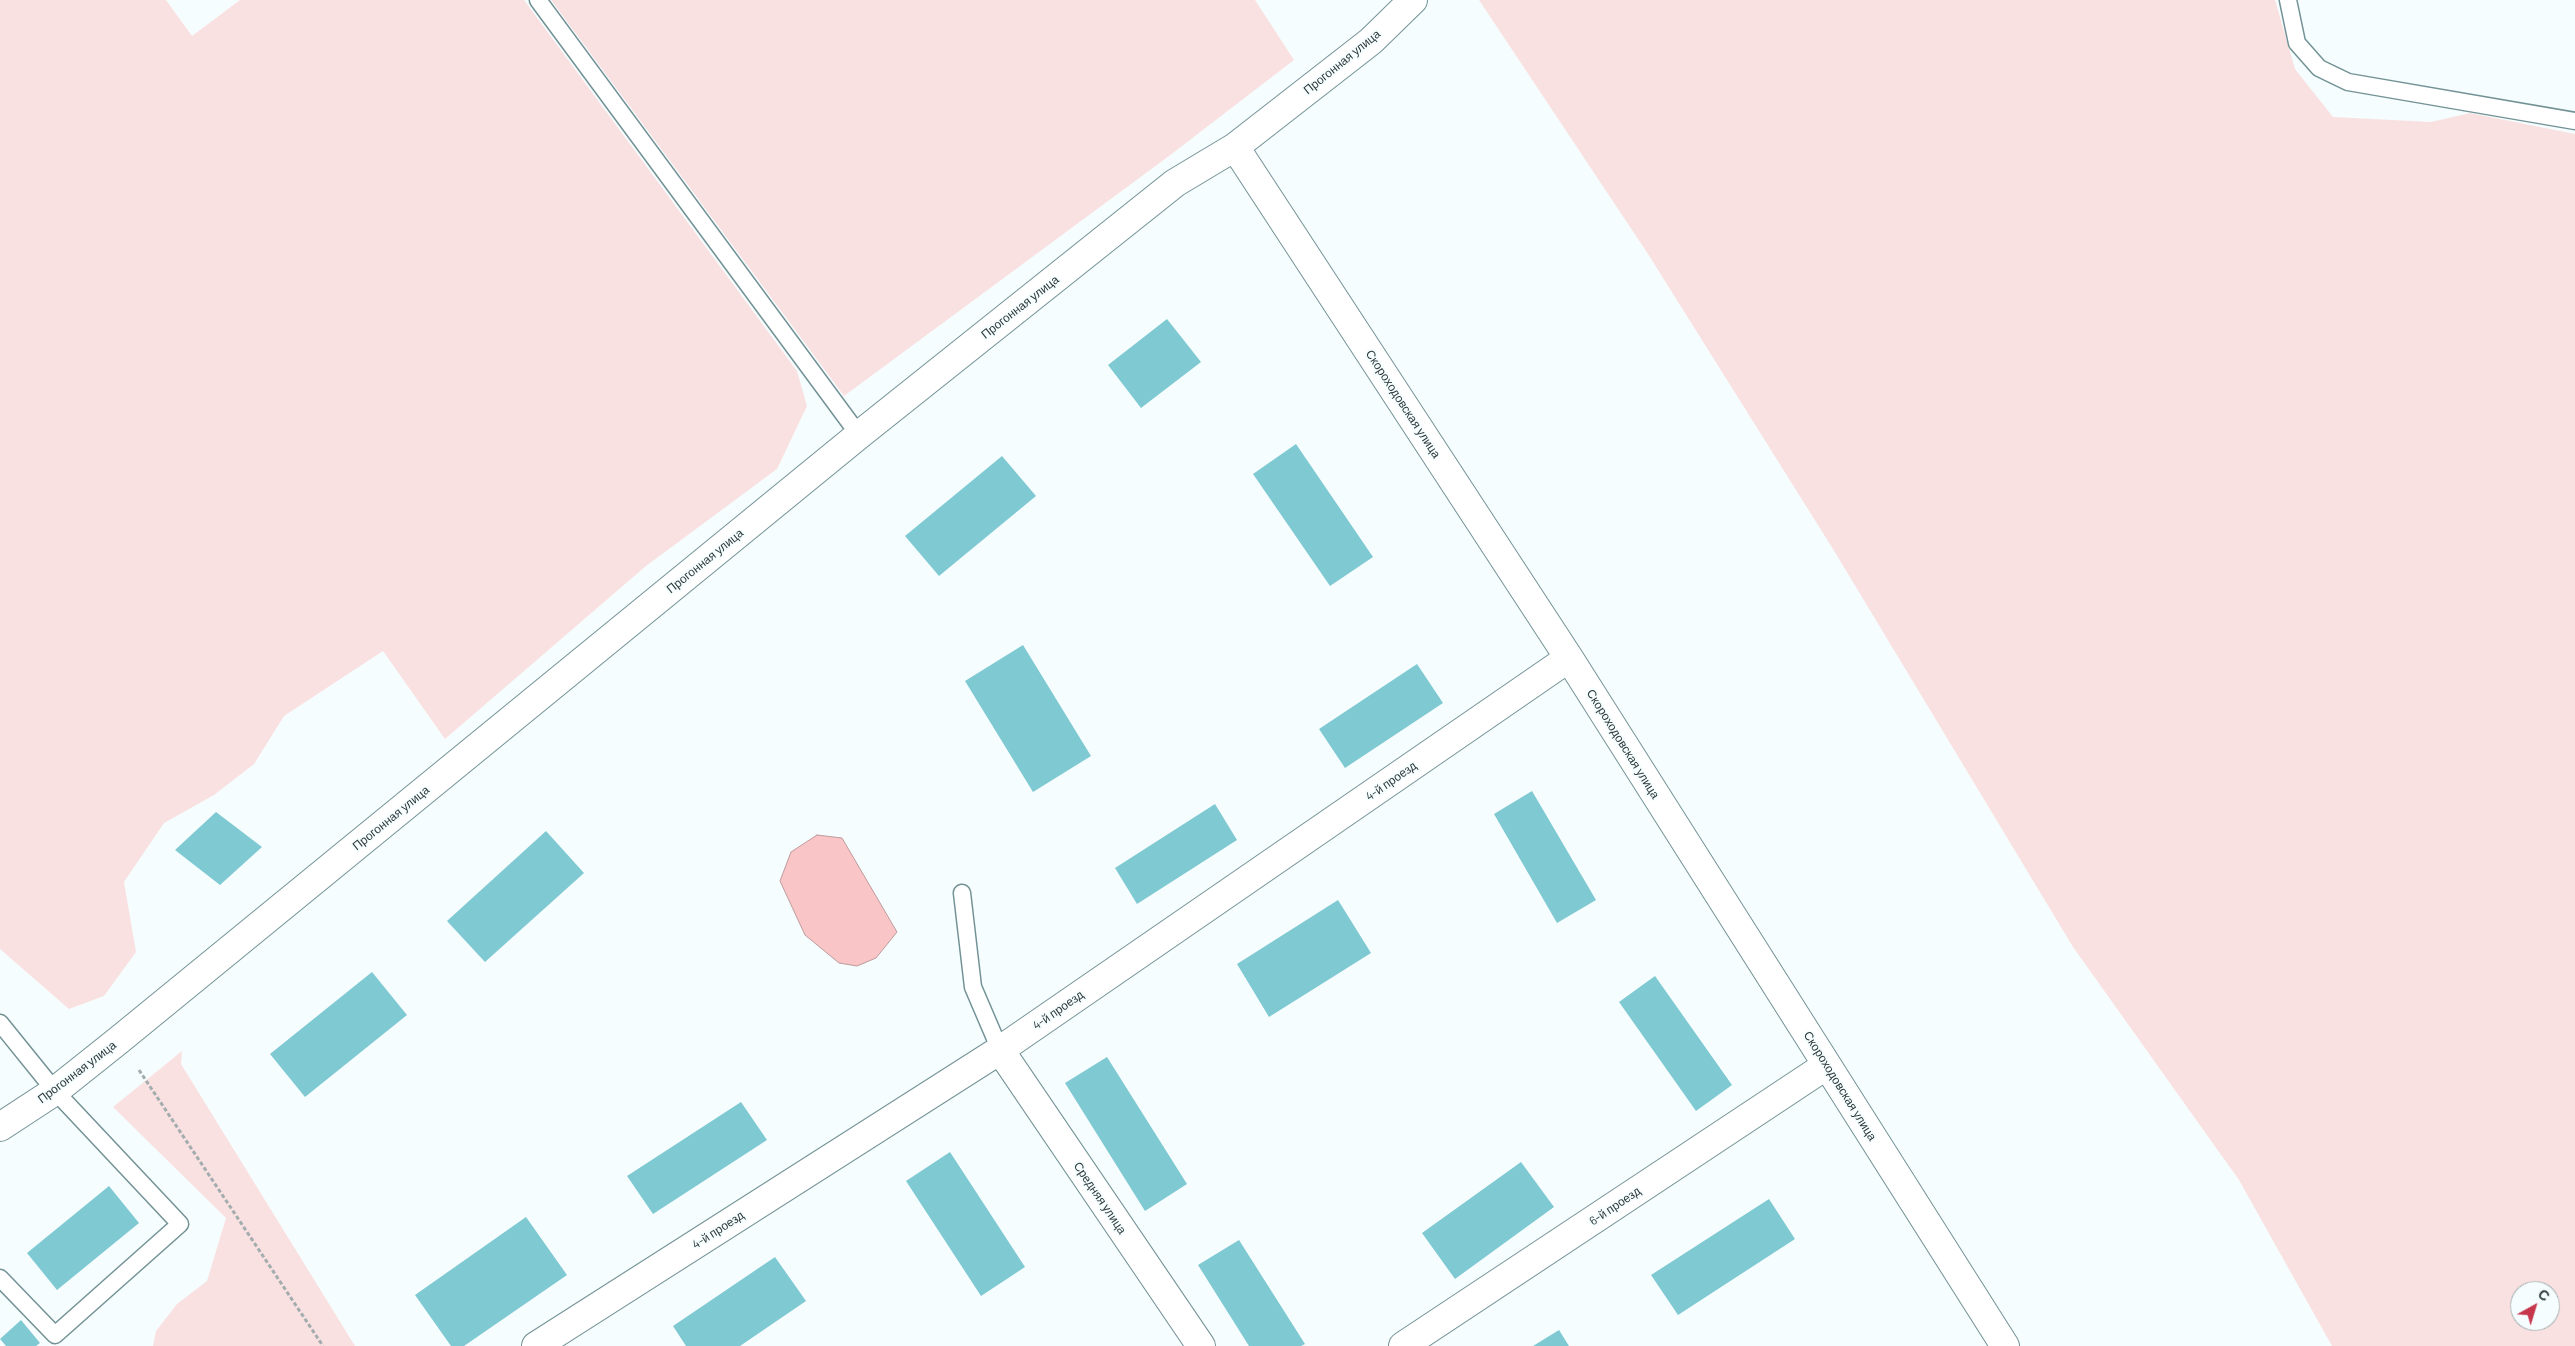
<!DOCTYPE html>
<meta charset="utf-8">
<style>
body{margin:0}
#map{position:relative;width:2575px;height:1346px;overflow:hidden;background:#f6fdfe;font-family:Barlow,sans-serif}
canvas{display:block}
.north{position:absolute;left:2510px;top:1281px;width:50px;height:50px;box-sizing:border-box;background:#f6fdfe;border:1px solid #a5afb0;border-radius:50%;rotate:39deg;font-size:14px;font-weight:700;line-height:20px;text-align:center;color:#2c393b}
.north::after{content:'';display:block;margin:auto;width:18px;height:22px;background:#c6364c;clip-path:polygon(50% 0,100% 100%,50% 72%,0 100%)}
</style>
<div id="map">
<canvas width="2575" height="1346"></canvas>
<div class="north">С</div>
</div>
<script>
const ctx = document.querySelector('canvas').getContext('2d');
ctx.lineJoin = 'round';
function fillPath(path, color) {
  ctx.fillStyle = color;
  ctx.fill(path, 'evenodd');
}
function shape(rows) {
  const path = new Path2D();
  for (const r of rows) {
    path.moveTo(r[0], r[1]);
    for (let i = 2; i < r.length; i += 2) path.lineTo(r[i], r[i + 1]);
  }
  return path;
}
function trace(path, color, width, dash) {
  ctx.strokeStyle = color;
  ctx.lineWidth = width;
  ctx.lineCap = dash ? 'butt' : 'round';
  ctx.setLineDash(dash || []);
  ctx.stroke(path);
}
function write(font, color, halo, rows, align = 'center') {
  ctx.font = font + ' Barlow,sans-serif';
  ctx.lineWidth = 4;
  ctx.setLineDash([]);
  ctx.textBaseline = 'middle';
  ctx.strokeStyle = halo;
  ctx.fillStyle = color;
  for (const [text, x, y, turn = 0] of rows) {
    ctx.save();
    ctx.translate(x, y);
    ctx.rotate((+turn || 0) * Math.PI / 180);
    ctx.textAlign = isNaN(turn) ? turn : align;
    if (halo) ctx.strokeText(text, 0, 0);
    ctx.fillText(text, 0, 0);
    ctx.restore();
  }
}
fillPath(shape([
 [0,0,166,0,192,36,240,0,524,0,797,371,807,406,777,469,646,566,445,739,383,651,284,716,254,764,214,795,164,823,124,882,136,952,104,996,69,1009,0,949],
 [551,0,1255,0,1294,60,1169,156,844,396],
 [1479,0,2275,0,2295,69,2333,117,2431,122,2470,113,2575,134,2575,1346,2332,1346,2239,1180,2073,947,1833,549,1648,254],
 [2520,1291,2550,1291,2550,1321,2520,1321],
 [182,1051,181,1064,355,1346,153,1346,156,1331,177,1304,207,1281,226,1218,113,1107]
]), '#fae1e1');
const water = shape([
 [817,835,842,838,897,932,876,958,857,966,839,963,805,935,780,881,791,852,817,835]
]);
fillPath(water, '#fac5c6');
trace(water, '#bc9b9c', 1);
fillPath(shape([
 [1167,319,1201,362,1141,408,1108,365],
 [1296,444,1373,557,1330,586,1253,474],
 [1002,456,1036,496,939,576,905,536],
 [1023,645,1091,756,1033,792,965,681],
 [1417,664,1443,703,1345,768,1319,729],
 [1532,791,1596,900,1557,923,1494,814],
 [1215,804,1237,840,1137,904,1115,868],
 [216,812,262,847,220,885,175,850],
 [546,831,584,873,485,962,447,921],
 [1338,900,1371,953,1269,1017,1237,964],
 [372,972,407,1015,305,1097,270,1054],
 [1655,976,1732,1085,1696,1111,1619,1002],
 [1107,1057,1187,1184,1145,1211,1065,1083],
 [741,1102,767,1140,653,1214,627,1176],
 [950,1152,1025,1267,981,1296,906,1181],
 [1521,1162,1554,1207,1455,1279,1422,1233],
 [109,1186,139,1223,57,1290,27,1253],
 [1769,1199,1795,1239,1678,1315,1651,1275],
 [526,1217,567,1275,464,1346,451,1346,415,1295],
 [1239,1240,1305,1344,1301,1346,1249,1346,1198,1265],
 [775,1257,806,1301,740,1346,686,1346,673,1326],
 [21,1320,40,1343,36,1346,6,1346,0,1339],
 [1559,1330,1569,1346,1533,1346]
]), '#7fc9d3');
const service = shape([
 [538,0,859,435],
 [2288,0,2297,43,2319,68,2348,82,2575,121],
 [962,893,973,987,1000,1050],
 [0,1023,55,1091,180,1224,55,1335,0,1278]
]);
const minor = shape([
 [1235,147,1569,658,2005,1346],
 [1000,1050,1201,1346],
 [0,1127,55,1091,119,1040,859,435,1175,183,1235,147,1371,41,1413,0],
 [536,1346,1000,1050,1569,658],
 [1403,1346,1827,1065]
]);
trace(service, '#739296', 19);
trace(minor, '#739296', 30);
trace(shape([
 [139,1070,323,1346]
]), '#a3acae', 3, [4, 2.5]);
trace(service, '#fff', 16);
trace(minor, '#fff', 28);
write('12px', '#2c393b', '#f6fdfe', [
 ["Прогонная улица",1342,62,-39],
 ["Прогонная улица",1020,307,-38],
 ["Скороходовская улица",1403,404,57],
 ["Прогонная улица",705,561,-39],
 ["Скороходовская улица",1623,744,58],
 ["4-й проезд",1391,781,-35],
 ["Прогонная улица",391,818,-39],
 ["4-й проезд",1058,1010,-35],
 ["Прогонная улица",77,1072,-37],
 ["Скороходовская улица",1840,1086,58],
 ["Средняя улица",1100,1198,56],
 ["6-й проезд",1615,1206,-34],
 ["4-й проезд",718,1230,-33]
]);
</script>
